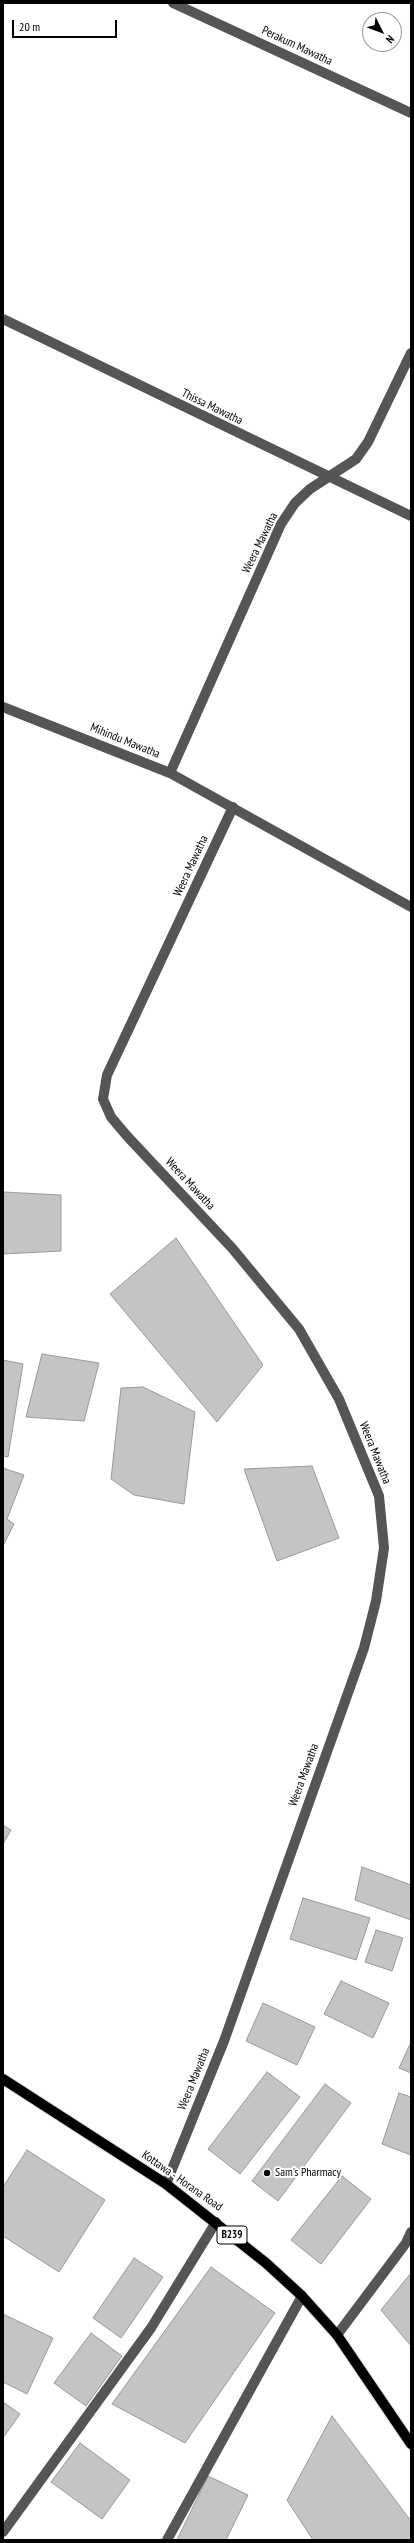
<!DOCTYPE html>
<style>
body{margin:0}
#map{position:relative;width:414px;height:2543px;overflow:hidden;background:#fff;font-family:"PT Sans Narrow",sans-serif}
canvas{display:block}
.frame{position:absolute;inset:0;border:4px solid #000;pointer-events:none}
.north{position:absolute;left:362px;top:12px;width:40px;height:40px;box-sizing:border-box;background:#fff;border:1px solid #999;border-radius:50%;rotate:132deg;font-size:11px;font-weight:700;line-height:16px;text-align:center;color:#000}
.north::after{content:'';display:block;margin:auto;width:14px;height:18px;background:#000;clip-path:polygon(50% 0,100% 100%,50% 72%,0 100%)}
.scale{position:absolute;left:12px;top:20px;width:105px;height:18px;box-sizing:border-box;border:2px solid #000;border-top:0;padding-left:5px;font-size:12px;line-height:14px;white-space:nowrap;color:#000;-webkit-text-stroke:3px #fff;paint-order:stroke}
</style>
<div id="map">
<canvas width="414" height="2543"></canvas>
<div class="frame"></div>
<div class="north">N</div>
<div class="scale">20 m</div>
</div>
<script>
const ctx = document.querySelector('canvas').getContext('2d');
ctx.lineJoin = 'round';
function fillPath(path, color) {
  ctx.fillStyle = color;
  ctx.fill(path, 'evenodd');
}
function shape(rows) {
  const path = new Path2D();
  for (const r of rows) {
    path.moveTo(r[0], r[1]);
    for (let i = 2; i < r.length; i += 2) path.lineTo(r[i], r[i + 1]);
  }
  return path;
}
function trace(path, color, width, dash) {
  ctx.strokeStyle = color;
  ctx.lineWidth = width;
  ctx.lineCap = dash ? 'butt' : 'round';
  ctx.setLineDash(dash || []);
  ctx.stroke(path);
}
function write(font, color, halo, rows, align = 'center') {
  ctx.font = font + ' "PT Sans Narrow",sans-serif';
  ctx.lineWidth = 4;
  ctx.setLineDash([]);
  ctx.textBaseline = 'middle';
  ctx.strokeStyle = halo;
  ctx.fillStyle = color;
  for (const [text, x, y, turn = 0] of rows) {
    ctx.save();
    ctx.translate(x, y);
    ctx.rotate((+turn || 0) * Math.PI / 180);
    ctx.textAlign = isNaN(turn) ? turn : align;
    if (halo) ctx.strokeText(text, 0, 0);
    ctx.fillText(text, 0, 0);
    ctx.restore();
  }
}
const building = shape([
 [3,1192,61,1195,61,1251,3,1254,3,1192],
 [176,1238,263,1365,217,1422,110,1294,176,1238],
 [42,1354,99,1363,84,1421,26,1417,42,1354],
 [3,1360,23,1364,8,1457,3,1456,3,1360],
 [143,1387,195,1412,184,1504,134,1495,111,1479,121,1388,143,1387],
 [312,1466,339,1538,277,1561,244,1469,312,1466],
 [3,1468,24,1475,7,1519,14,1524,3,1546,3,1468],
 [3,1825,11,1830,3,1844,3,1825],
 [362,1867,411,1885,411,1920,355,1900,362,1867],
 [303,1898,370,1918,356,1960,290,1939,303,1898],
 [376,1930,403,1938,392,1971,365,1962,376,1930],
 [341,1981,389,2003,373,2038,324,2014,341,1981],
 [263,2003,315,2027,297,2065,246,2041,263,2003],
 [411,2042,411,2073,399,2068,411,2042],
 [267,2072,300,2097,240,2174,208,2149,267,2072],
 [325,2084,351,2103,278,2201,252,2181,325,2084],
 [399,2093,411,2097,411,2155,382,2144,399,2093],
 [27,2150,105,2200,59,2272,3,2236,3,2187,27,2150],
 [342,2176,371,2199,321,2264,291,2240,342,2176],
 [134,2258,163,2277,121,2338,93,2318,134,2258],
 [211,2267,275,2313,185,2443,112,2404,211,2267],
 [411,2273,411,2346,381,2310,411,2273],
 [3,2314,53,2338,27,2394,3,2382,3,2314],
 [91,2333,122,2356,86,2406,54,2383,91,2333],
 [3,2402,20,2414,3,2438,3,2402],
 [332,2416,411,2521,411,2540,313,2540,287,2500,332,2416],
 [80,2443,130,2480,102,2519,51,2482,80,2443],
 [208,2476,248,2495,226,2540,177,2540,208,2476]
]);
fillPath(building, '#c4c4c4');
trace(building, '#999', 1);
const major = shape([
 [3,2079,166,2184,266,2263,302,2296,337,2335,411,2444]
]);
trace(major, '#dbdbdb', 12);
trace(shape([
 [173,3,411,113],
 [3,319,411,516],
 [3,707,170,773,411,907],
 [170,773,281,524,295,503,310,489,356,459,368,442,411,353],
 [166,2184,224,2041,364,1648,376,1601,384,1548,379,1496,339,1399,299,1329,232,1248,127,1136,111,1117,103,1099,107,1075,233,807],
 [337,2335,406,2243,411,2232],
 [3,2532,151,2328,216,2222],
 [167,2540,302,2296]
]), '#555', 10);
trace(major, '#000', 10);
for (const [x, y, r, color] of [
 [267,2173,4,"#000"]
]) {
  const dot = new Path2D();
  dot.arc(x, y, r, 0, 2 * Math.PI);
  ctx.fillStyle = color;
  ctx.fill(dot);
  trace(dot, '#fff', 1.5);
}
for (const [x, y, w] of [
 [232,2235,30]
]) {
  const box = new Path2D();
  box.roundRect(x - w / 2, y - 9, w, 18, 3);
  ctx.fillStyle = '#fff';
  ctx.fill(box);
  trace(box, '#000', 1);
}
write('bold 11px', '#000', null, [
 ["B239",232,2235]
]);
write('12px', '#000', '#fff', [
 ["Perakum Mawatha",297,46,25],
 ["Thissa Mawatha",212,407,26],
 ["Weera Mawatha",260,543,-64],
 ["Mihindu Mawatha",125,741,22],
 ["Weera Mawatha",191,866,-65],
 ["Weera Mawatha",190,1184,47],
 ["Weera Mawatha",375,1453,68],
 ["Weera Mawatha",304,1775,-70],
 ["Weera Mawatha",194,2079,-68],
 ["Kottawa - Horana Road",182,2181,35]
]);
write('12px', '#000', '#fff', [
 ["Sam's Pharmacy",275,2173]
], 'left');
</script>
